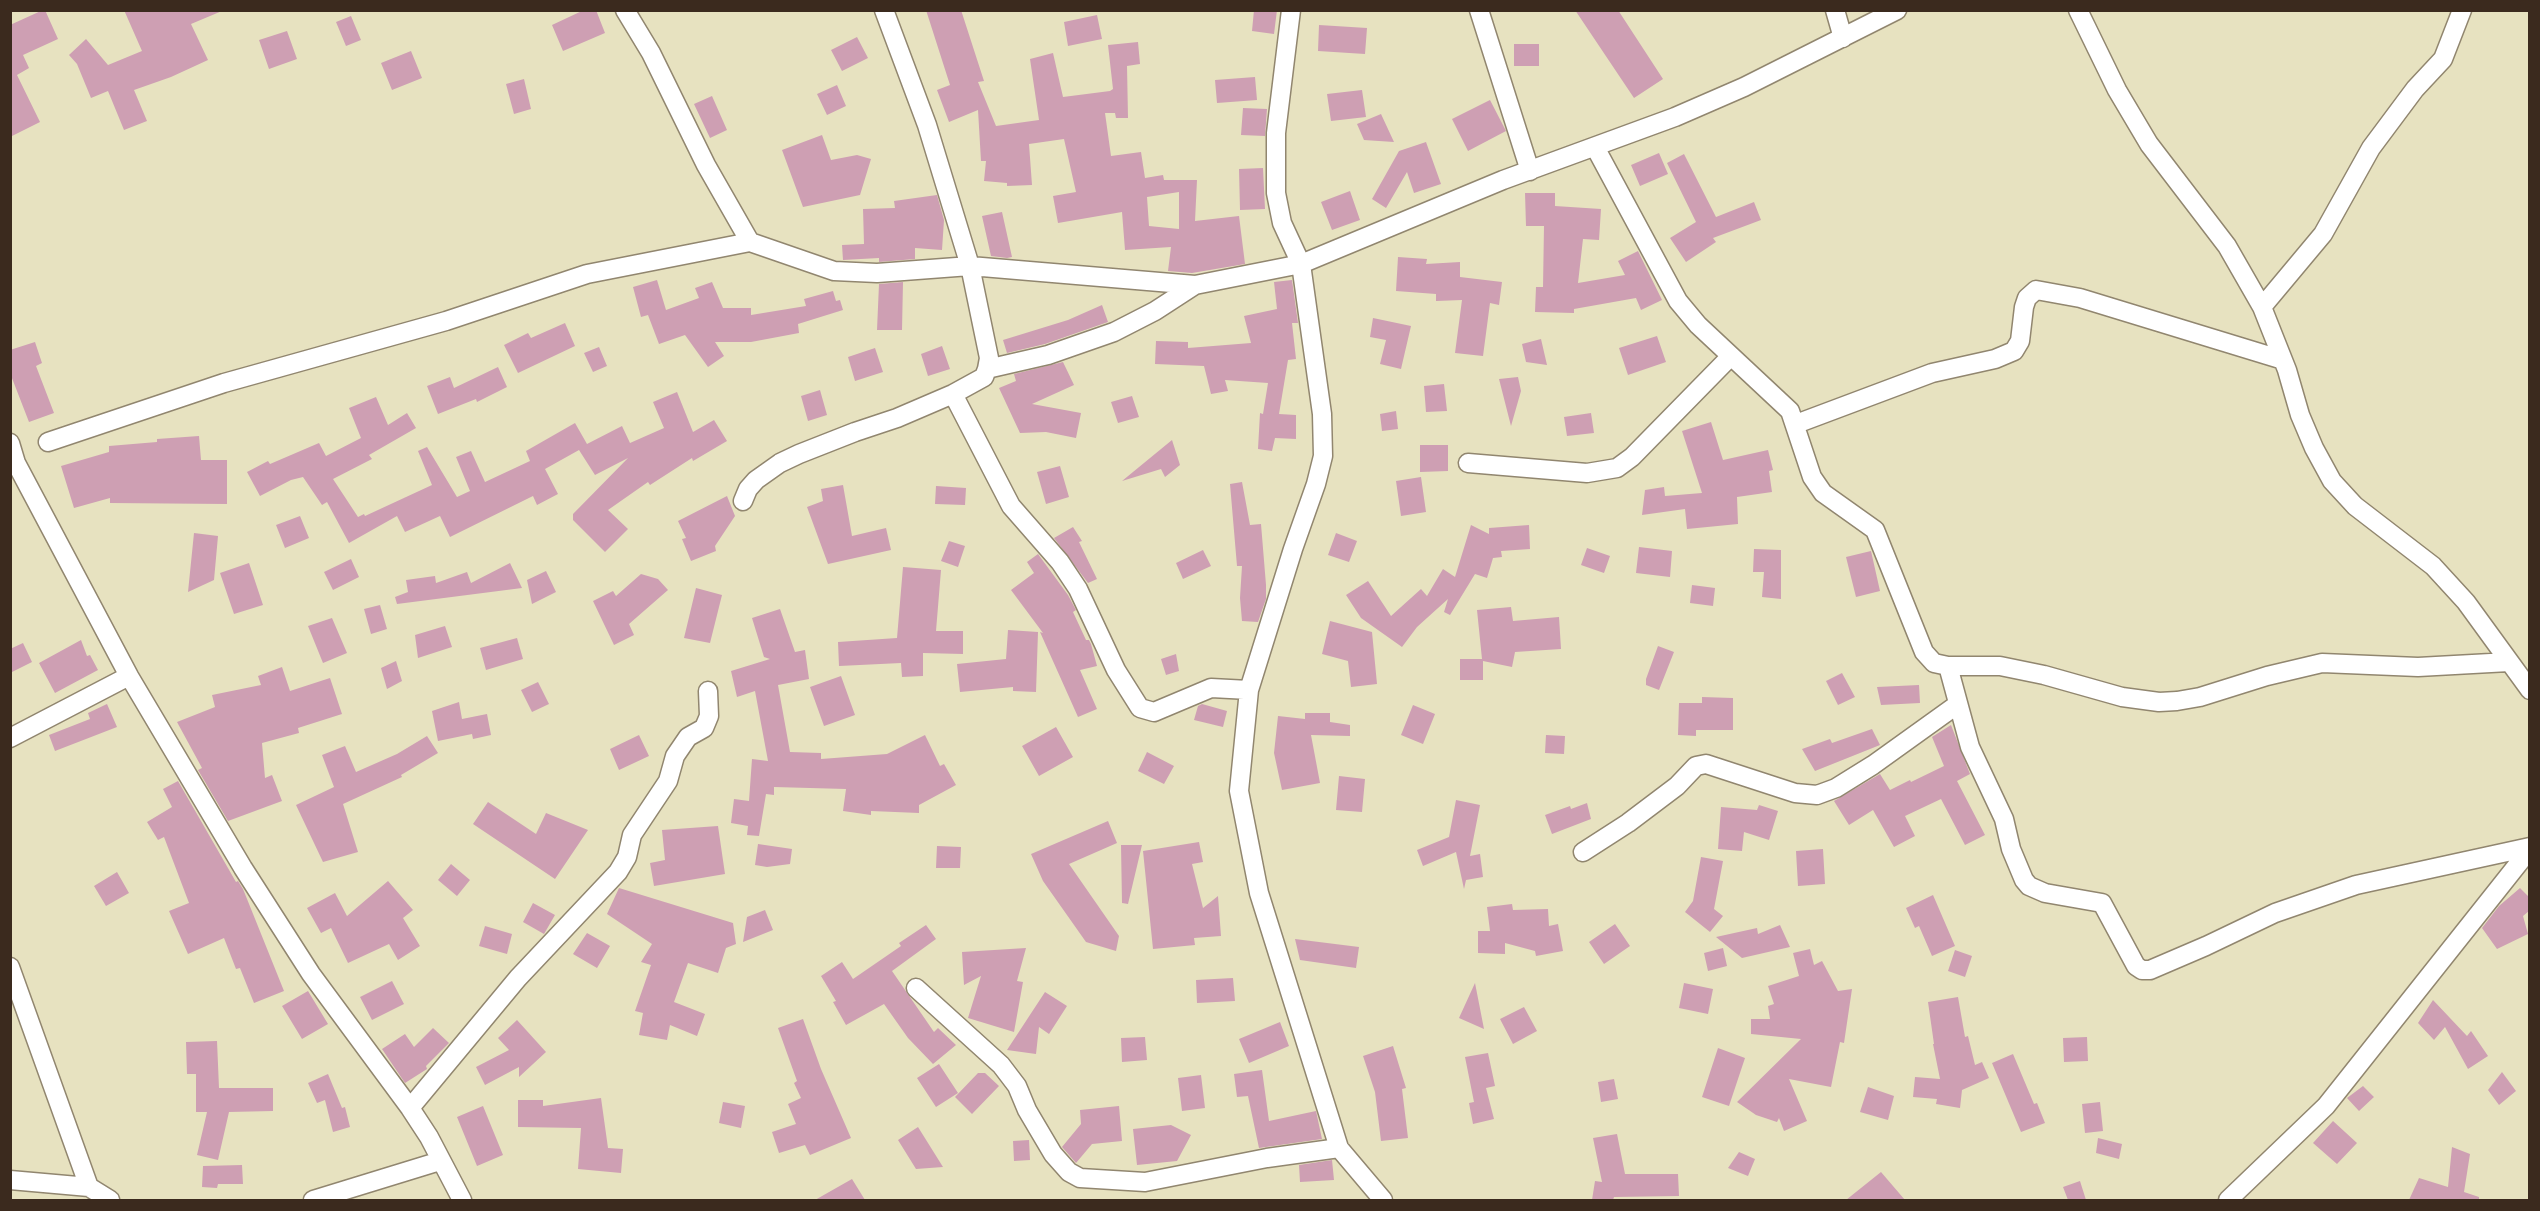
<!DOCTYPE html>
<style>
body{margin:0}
#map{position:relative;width:2540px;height:1211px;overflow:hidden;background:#e7e2c0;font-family:"Playpen Sans",sans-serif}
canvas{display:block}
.frame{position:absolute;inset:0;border:12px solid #3b2a1e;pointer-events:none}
</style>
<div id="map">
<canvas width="2540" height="1211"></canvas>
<div class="frame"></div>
</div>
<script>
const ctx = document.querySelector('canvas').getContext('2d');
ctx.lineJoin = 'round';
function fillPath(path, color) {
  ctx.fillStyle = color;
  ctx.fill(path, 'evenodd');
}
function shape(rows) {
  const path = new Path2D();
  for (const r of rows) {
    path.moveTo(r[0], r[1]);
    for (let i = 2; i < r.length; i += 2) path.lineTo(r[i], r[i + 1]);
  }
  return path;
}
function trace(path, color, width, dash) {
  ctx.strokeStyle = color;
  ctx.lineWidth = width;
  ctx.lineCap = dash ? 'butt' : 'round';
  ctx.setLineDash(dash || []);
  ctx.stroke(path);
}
fillPath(shape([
 [43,10,45,10,58,39,23,55,29,68,17,75,40,122,10,137,10,25],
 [124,10,222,11,191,24,208,60,171,77,134,90,147,121,124,130,108,91,91,98,77,64,69,55,86,39,108,65,142,51],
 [584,10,596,10,605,33,563,51,552,25],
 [926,10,961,10,984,81,978,82,996,126,1039,120,1030,59,1053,53,1063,97,1110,91,1113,89,1108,45,1138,42,1140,64,1127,66,1128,118,1116,118,1115,113,1105,113,1111,156,1141,152,1145,178,1163,175,1164,180,1197,180,1195,221,1239,216,1245,264,1192,273,1168,271,1171,247,1125,250,1122,212,1058,223,1053,196,1076,192,1064,139,1029,144,1032,185,1007,186,1007,183,984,181,986,161,981,161,978,110,949,122,937,90,950,85],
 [1179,192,1179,229,1149,226,1147,197],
 [1254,10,1277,10,1274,34,1252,31],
 [1575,10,1618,10,1663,79,1634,98],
 [1097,15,1102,39,1068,46,1064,22],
 [351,16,361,40,346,46,336,22],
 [1319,25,1367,28,1365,54,1318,51],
 [287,31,297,59,269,69,259,40],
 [857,37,868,58,842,71,831,50],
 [1514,44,1539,44,1539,66,1514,66],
 [411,51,422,78,392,90,381,63],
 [1255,77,1257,100,1217,103,1215,80],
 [524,79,531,109,514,114,506,84],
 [837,85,846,106,827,115,817,94],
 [1362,90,1366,117,1331,121,1327,94],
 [712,96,727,130,710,138,694,104],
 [1490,100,1506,131,1468,151,1452,119],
 [1243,108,1267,109,1265,136,1241,135],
 [1381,114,1394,142,1364,140,1357,124],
 [822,135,831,160,857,155,871,159,860,195,803,207,782,150],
 [1426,142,1441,184,1414,193,1407,172,1386,208,1372,199,1399,151],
 [1659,153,1668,174,1640,186,1631,165],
 [1684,154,1716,217,1754,202,1761,220,1713,238,1716,242,1686,262,1670,238,1696,222,1667,163],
 [1263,168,1265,209,1240,210,1239,169],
 [1350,191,1360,220,1332,230,1321,202],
 [1525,193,1555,193,1555,206,1601,209,1599,240,1583,239,1578,283,1625,275,1618,261,1638,251,1662,300,1641,310,1636,298,1574,309,1574,313,1535,312,1536,287,1543,287,1544,226,1526,226],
 [937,195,944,220,942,250,915,248,915,259,879,262,879,258,843,260,842,245,864,244,863,209,895,208,894,201],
 [1002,212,1012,257,1007,258,991,256,982,216],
 [1398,257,1427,259,1426,264,1460,262,1460,277,1502,282,1499,305,1490,303,1483,356,1455,353,1462,300,1436,301,1436,294,1396,291],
 [657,280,666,310,699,298,695,288,712,282,723,308,751,308,751,315,806,306,804,299,833,291,836,301,840,300,843,310,798,324,799,333,751,342,715,342,724,356,708,367,685,335,659,344,648,315,641,317,633,287],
 [1292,280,1298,323,1292,323,1296,359,1288,360,1279,414,1296,415,1296,439,1275,438,1272,451,1258,449,1260,413,1263,414,1268,383,1225,380,1228,391,1211,394,1204,366,1155,364,1156,341,1188,342,1188,348,1251,343,1244,316,1277,309,1274,282],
 [903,282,902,330,877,330,879,284],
 [1102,305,1108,322,1045,344,1007,353,1003,340,1068,320],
 [1373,318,1411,326,1401,369,1380,364,1386,340,1370,337],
 [565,323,575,346,518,373,504,345,528,333,531,338],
 [1657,336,1666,362,1628,375,1619,348],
 [1541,339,1547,365,1526,362,1522,344],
 [35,342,42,363,36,366,54,413,29,422,10,373,10,350],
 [942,346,950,369,928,376,921,354],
 [599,347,607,366,593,372,584,353],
 [875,348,883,372,855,381,848,357],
 [1063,362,1074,385,1032,404,1081,413,1076,438,1046,432,1020,433,999,388,1016,381,1014,374],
 [498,367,507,387,477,402,476,399,438,414,427,386,450,377,454,388],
 [1518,377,1521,391,1511,426,1499,379],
 [1444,384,1447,411,1426,412,1424,386],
 [820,390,827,415,808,421,801,396],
 [677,392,693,432,714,420,727,441,693,461,692,458,650,485,648,482,608,510,628,529,605,552,573,520,573,514,628,458,595,475,579,450,545,469,558,494,537,505,533,496,450,537,440,516,405,532,397,516,349,543,327,502,322,505,303,477,291,480,260,496,247,472,268,461,270,464,319,443,326,456,361,438,349,408,376,397,388,425,407,413,416,428,369,455,372,459,333,479,358,517,364,514,365,516,432,485,418,451,427,447,457,497,470,491,456,457,471,451,485,482,530,461,526,451,575,423,587,444,622,426,630,443,664,428,653,402],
 [1132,396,1139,417,1118,423,1111,402],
 [1396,411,1398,429,1382,431,1380,414],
 [1591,413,1594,433,1567,436,1564,417],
 [1711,422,1723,460,1768,450,1773,470,1769,471,1772,492,1737,497,1738,524,1687,529,1685,509,1642,515,1645,490,1664,487,1665,496,1702,493,1682,431],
 [199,436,201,460,227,460,227,504,110,503,110,498,74,508,61,466,109,452,109,446,157,442,157,439],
 [1172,440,1180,465,1165,477,1161,469,1122,481],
 [1420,445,1448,445,1448,471,1420,472],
 [1060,466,1069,497,1046,504,1037,472],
 [1421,477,1426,512,1401,516,1396,481],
 [1242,482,1250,525,1261,524,1266,585,1266,599,1258,622,1242,621,1240,598,1242,566,1237,566,1230,484],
 [843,485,852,536,886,528,891,550,828,564,807,507,823,501,821,489],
 [936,486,966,488,965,505,935,504],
 [727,496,735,516,715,546,716,551,691,561,682,539,686,538,678,521],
 [300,516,309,538,285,548,276,525],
 [1471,525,1489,534,1489,528,1529,525,1530,549,1501,551,1502,557,1493,558,1487,578,1475,574,1450,615,1444,612,1448,599,1417,627,1402,647,1361,618,1346,595,1368,581,1391,616,1421,589,1427,596,1443,569,1455,577],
 [1073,527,1082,541,1079,542,1097,579,1088,583,1054,538],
 [194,533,218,536,214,580,188,592],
 [1336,533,1357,541,1349,562,1328,555],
 [949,541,965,546,958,567,941,561],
 [1639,547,1672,551,1670,577,1636,573],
 [1587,548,1610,556,1604,573,1581,565],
 [1754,549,1781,550,1781,599,1762,597,1764,572,1753,572],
 [1203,550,1211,566,1183,579,1176,563],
 [1871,551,1880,591,1856,597,1846,557],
 [1038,554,1068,595,1076,610,1073,612,1086,640,1089,640,1091,644,1097,666,1080,670,1097,709,1078,717,1040,632,1043,633,1011,590,1034,573,1027,562],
 [351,559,359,577,333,590,324,572],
 [249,563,263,605,234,614,220,573],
 [510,563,522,588,397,604,395,597,408,592,406,580,435,576,436,583,467,572,471,583],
 [903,567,941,570,936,631,963,631,963,654,923,653,923,676,902,677,901,663,839,666,838,642,897,638],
 [546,571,556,592,532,604,527,580],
 [641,574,658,579,668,590,629,624,634,635,614,645,593,601,613,591,616,596],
 [1692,585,1715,588,1713,606,1690,603],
 [696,588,722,595,710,643,684,638],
 [380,605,387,629,371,634,364,609],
 [1511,607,1513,621,1559,617,1561,649,1515,652,1512,667,1483,661,1483,680,1460,680,1460,659,1482,659,1477,610],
 [780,609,795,652,805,650,809,679,778,685,790,752,821,753,821,759,887,754,925,735,940,766,944,764,956,785,919,805,919,813,871,811,871,815,843,811,846,789,774,787,774,795,766,794,759,836,747,835,748,826,731,823,734,799,749,801,752,759,768,761,755,691,737,697,731,671,770,659,764,657,752,618],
 [332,618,347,653,323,663,308,626],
 [1330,621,1372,632,1377,684,1351,687,1348,661,1322,654],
 [445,626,452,647,418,658,415,635],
 [1008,630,1038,632,1036,692,1013,691,1013,687,960,692,957,664,1006,659],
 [517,638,523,659,486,670,480,648],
 [81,640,87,656,90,655,98,670,55,693,39,663],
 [23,643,32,662,10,673,10,649],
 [1658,646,1674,652,1659,690,1646,685,1646,679],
 [1176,654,1179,671,1166,675,1161,659],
 [396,661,402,681,387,689,381,668],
 [282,667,290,691,330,678,342,714,298,728,299,733,262,743,265,778,272,775,282,801,228,821,198,770,202,768,177,722,215,707,212,695,261,685,258,676],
 [1842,673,1855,697,1838,705,1826,681],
 [841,676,855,715,824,726,810,687],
 [538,682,549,704,532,712,521,690],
 [1919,685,1920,703,1881,705,1877,687],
 [1702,697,1733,698,1733,730,1696,730,1696,736,1678,735,1679,703,1702,703],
 [459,702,462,719,487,714,491,735,473,739,472,734,438,741,432,711],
 [107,704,117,727,55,751,49,735,90,719,88,713],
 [1202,704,1227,711,1223,727,1194,720,1198,706],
 [1413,705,1435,714,1423,744,1401,735],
 [1305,713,1330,713,1330,722,1350,725,1350,736,1311,735,1320,783,1282,790,1274,753,1278,716,1305,719],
 [1951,725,1970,774,1957,781,1985,835,1965,845,1941,799,1905,816,1915,836,1894,847,1873,810,1849,825,1834,801,1880,774,1890,790,1910,780,1911,782,1944,766,1932,737],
 [1056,727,1073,757,1039,776,1022,746],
 [1872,729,1880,745,1815,771,1802,749,1830,739,1832,743],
 [639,735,649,756,619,770,610,749],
 [1546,735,1565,736,1564,754,1545,753],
 [427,736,438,753,401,775,402,777,343,804,358,852,323,862,296,805,334,787,322,755,345,746,356,772,397,754],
 [1147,752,1174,766,1164,784,1138,771],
 [1339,776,1365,779,1362,812,1336,810],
 [178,781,236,882,238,881,243,889,284,991,254,1003,240,968,236,969,224,938,188,954,169,911,189,903,164,837,158,840,147,822,172,807,163,789],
 [1456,800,1480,805,1470,856,1480,854,1483,877,1466,880,1464,889,1456,852,1423,866,1417,850,1449,837],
 [488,802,536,834,546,813,588,830,555,879,473,824],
 [1587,803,1591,819,1552,834,1545,815,1570,806,1571,809],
 [1759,805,1778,811,1769,840,1744,832,1742,851,1718,849,1721,807,1757,810],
 [1108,821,1117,843,1069,864,1119,936,1116,951,1086,942,1043,881,1031,854],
 [718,826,725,874,654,886,650,863,665,860,662,830],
 [1199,842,1203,862,1192,864,1203,908,1218,896,1221,936,1194,938,1195,945,1153,949,1143,851],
 [758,844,792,849,790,864,767,867,755,865],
 [1121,845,1142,845,1128,904,1122,903],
 [937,846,961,847,960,868,936,868],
 [1823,849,1825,884,1798,886,1796,851],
 [1701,857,1723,861,1714,909,1723,916,1710,932,1685,912,1693,901],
 [451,864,470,880,457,896,438,880],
 [117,872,129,893,106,906,94,886],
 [388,881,413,910,403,918,420,946,398,960,389,944,348,963,331,928,321,933,307,908,335,893,347,916],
 [619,888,733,923,736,944,726,948,718,973,688,963,674,1002,705,1014,697,1036,670,1025,667,1040,639,1035,643,1013,635,1011,651,965,641,962,652,944,607,914],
 [2520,888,2529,897,2529,911,2523,916,2528,934,2497,949,2482,928,2499,906],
 [1933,895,1955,946,1932,956,1919,926,1915,928,1906,908],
 [533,903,555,915,544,934,523,922],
 [1512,904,1513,910,1548,909,1549,926,1558,924,1563,951,1536,956,1535,951,1505,943,1505,954,1478,953,1478,931,1490,931,1487,907],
 [765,910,773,930,743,942,747,917],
 [1615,924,1630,946,1604,964,1589,942],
 [926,925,936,939,892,971,934,1032,938,1028,956,1045,933,1064,908,1038,884,1004,846,1025,833,1002,836,1001,821,976,842,962,853,979,901,946,899,943],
 [1780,925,1790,947,1742,958,1716,937,1757,928,1758,934],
 [485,926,512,934,507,954,479,946],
 [587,933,610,946,597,968,573,954],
 [1295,939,1359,947,1356,968,1300,960],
 [1026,948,1017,981,1023,982,1014,1032,968,1018,981,976,964,985,962,952],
 [1723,948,1727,966,1708,971,1704,953],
 [1810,949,1814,965,1822,961,1838,991,1852,989,1844,1043,1840,1042,1831,1087,1789,1079,1807,1121,1784,1131,1779,1118,1777,1122,1756,1115,1737,1102,1801,1039,1751,1034,1751,1019,1770,1019,1768,1006,1774,1004,1768,986,1799,976,1793,953],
 [1955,950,1972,956,1965,977,1948,971],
 [1233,978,1235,1001,1197,1003,1196,980],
 [392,981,404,1004,372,1020,360,997],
 [1475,983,1484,1029,1459,1018],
 [1684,983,1713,989,1708,1014,1679,1008],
 [308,991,328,1024,302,1039,282,1006],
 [1045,992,1067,1006,1049,1034,1039,1027,1036,1054,1007,1050],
 [1958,997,1965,1037,1968,1036,1975,1065,1982,1062,1989,1078,1962,1090,1960,1108,1936,1104,1937,1099,1913,1097,1915,1077,1940,1079,1933,1044,1934,1044,1928,1002],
 [2433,1000,2467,1036,2471,1031,2488,1056,2468,1069,2445,1027,2434,1040,2418,1023],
 [1524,1007,1537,1031,1513,1044,1500,1019],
 [803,1019,821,1069,851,1138,810,1155,805,1145,779,1153,772,1132,796,1124,788,1104,801,1098,794,1083,797,1081,778,1028],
 [517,1020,546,1052,519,1077,519,1067,485,1085,476,1067,509,1050,498,1038],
 [1280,1022,1289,1046,1249,1063,1239,1039],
 [433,1028,449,1043,426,1066,427,1069,405,1083,382,1049,405,1034,414,1047],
 [1145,1037,1147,1060,1122,1062,1121,1038],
 [2087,1037,2088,1061,2064,1062,2063,1038],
 [217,1041,219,1088,273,1088,273,1111,229,1112,218,1160,197,1155,207,1112,196,1112,196,1074,187,1074,186,1042],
 [1393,1046,1406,1088,1402,1089,1408,1138,1381,1141,1375,1092,1363,1056],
 [1718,1048,1745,1058,1729,1106,1702,1097],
 [1488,1053,1495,1086,1486,1088,1494,1119,1473,1124,1469,1103,1474,1102,1465,1057],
 [2013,1054,2034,1104,2037,1103,2045,1123,2021,1132,1992,1063],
 [939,1064,958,1093,936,1107,917,1078],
 [1262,1070,1269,1121,1316,1111,1322,1139,1259,1148,1248,1096,1237,1097,1234,1074],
 [2502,1072,2516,1091,2499,1105,2488,1090],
 [978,1073,985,1073,999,1086,972,1114,955,1097],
 [328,1074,342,1108,345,1107,350,1127,333,1132,325,1100,317,1103,308,1083],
 [1201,1075,1205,1108,1182,1111,1178,1078],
 [1614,1079,1618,1099,1601,1102,1598,1082],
 [2363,1086,2374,1097,2359,1111,2347,1098],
 [1868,1087,1894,1096,1888,1120,1860,1112],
 [601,1098,608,1148,623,1149,621,1173,578,1169,581,1128,518,1127,518,1100,543,1100,543,1106],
 [723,1102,745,1106,741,1128,719,1123],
 [2100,1102,2103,1131,2085,1133,2082,1104],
 [483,1106,503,1155,477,1166,457,1117],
 [1119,1106,1122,1141,1092,1144,1076,1163,1062,1147,1081,1124,1080,1110],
 [2333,1121,2357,1143,2337,1164,2313,1143],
 [1171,1125,1191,1135,1177,1161,1137,1165,1133,1129],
 [918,1127,943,1167,916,1169,898,1140],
 [1617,1134,1625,1174,1678,1174,1679,1196,1614,1197,1613,1200,1592,1200,1595,1181,1602,1182,1593,1138],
 [2098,1138,2122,1144,2119,1159,2096,1153],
 [1029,1140,1030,1160,1014,1161,1013,1141],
 [2452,1147,2470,1154,2464,1192,2479,1197,2479,1200,2409,1200,2419,1178,2448,1187],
 [1739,1152,1755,1159,1748,1176,1728,1168],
 [1332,1160,1334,1180,1300,1182,1299,1165],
 [242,1165,243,1184,218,1184,217,1188,202,1187,203,1166],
 [1881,1172,1905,1200,1846,1200],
 [852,1179,865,1200,815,1200],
 [2080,1181,2086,1200,2068,1200,2063,1187]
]), '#ce9fb3');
const street = shape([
 [625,10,651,53,706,165,750,242],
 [1291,10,1276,133,1276,193,1282,223,1301,264,1322,414,1323,456,1316,484,1293,549,1249,690,1239,791,1259,893,1339,1148,1383,1200],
 [1479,10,1530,171],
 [1835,10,1843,38],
 [2078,10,2117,90,2149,144,2227,246,2262,307,2287,370,2300,415,2314,448,2332,481,2355,506,2433,566,2466,602,2530,690],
 [1595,147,1678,301,1698,325,1790,411,1812,477,1823,493,1875,530,1924,652,1934,663,1948,666,2000,666,2044,675,2122,697,2159,702,2177,701,2200,697,2267,676,2322,663,2418,667,2509,662],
 [2262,307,2323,234,2371,148,2415,89,2443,59,2462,10],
 [987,369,1048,355,1114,332,1155,311,1195,285],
 [953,394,1011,506,1060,562,1078,589,1116,670,1140,708,1154,712,1211,688,1249,690],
 [1796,424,1932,373,1995,359,2014,351,2020,341,2024,307,2027,298,2036,290,2080,298,2283,360],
 [48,442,224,383,446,321,587,274,750,242,834,271,877,273,970,266,1195,285,1301,264,1503,180,1675,117,1744,87,1897,10],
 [10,443,16,463,129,676,243,868,311,974,410,1108,429,1137,462,1200],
 [1468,463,1587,473,1617,468,1632,457,1731,356],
 [743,501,748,489,756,480,780,463,799,454,855,432,897,418,953,394,984,377,987,369,989,358,970,266,927,125,884,10],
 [1948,666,1970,747,2004,819,2011,849,2024,880,2029,886,2045,893,2102,903,2136,966,2142,970,2150,970,2206,946,2275,913,2356,885,2530,847],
 [10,738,129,676],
 [1583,852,1628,823,1677,786,1696,766,1706,764,1795,793,1817,795,1836,788,1873,765,1958,704],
 [10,967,89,1187],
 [916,988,1001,1065,1017,1086,1027,1110,1053,1154,1069,1172,1080,1178,1145,1182,1267,1158,1339,1148],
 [410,1108,518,978,618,872,627,857,632,835,668,781,675,756,688,737,704,728,709,716,708,691],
 [10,1180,89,1187,110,1200],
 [313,1200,440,1161],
 [2228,1200,2326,1106,2530,849]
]);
trace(street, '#91866f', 21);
trace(street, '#fff', 18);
</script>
